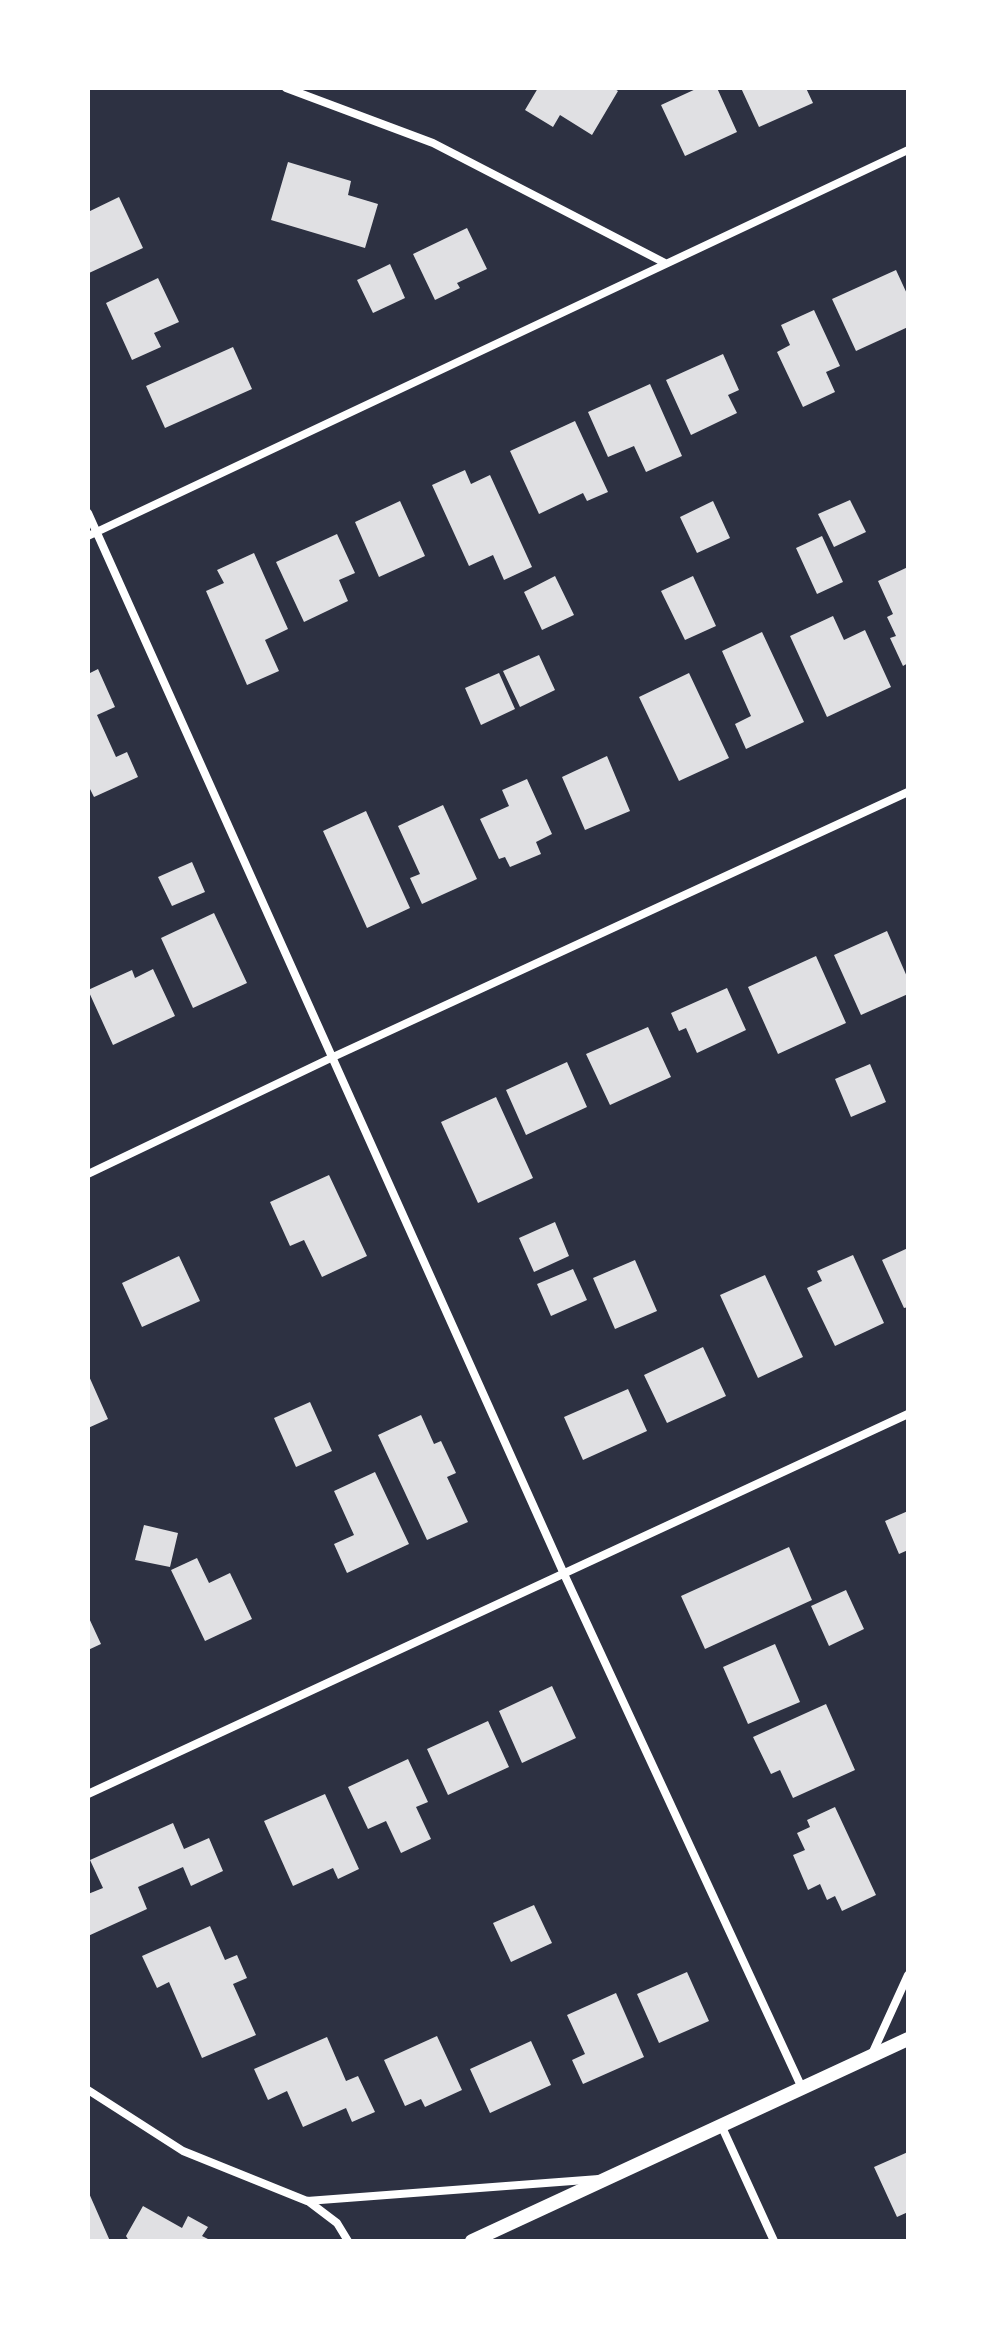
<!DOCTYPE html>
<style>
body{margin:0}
#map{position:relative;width:996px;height:2329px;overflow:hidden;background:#2d3142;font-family:"Varela Round",sans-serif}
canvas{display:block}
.frame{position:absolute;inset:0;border:90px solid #fff;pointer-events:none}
</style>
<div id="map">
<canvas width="996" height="2329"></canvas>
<div class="frame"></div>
</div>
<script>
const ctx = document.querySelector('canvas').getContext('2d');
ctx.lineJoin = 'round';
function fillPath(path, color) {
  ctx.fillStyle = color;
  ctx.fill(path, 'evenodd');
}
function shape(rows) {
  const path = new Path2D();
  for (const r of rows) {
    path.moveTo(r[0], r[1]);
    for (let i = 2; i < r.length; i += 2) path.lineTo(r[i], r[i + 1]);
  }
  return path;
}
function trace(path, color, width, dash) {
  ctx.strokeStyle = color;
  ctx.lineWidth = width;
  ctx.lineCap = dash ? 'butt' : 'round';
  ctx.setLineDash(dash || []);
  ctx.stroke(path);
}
fillPath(shape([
 [538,88,613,88,618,91,592,135,560,115,553,127,525,110],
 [698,88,717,88,737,132,685,156,661,105],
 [741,88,806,88,813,103,759,127],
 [288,162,351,181,348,195,378,204,365,248,271,220],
 [119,197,143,248,89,273,88,212],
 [467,228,487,269,457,283,460,288,435,300,413,254],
 [390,264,405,298,373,313,357,280],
 [896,270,908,296,908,327,856,351,832,299],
 [158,278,179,322,154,333,161,347,132,360,106,303],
 [814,310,840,366,826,372,835,392,803,407,777,352,790,345,781,325],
 [233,347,252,389,165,428,146,386],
 [723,354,739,390,728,395,737,413,691,435,666,380],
 [650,384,682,456,646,472,634,446,608,457,588,412],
 [575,421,608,492,587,501,583,493,539,514,510,451],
 [465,470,471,484,490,475,532,567,504,580,493,555,469,566,432,485],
 [850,500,866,532,834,547,818,514],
 [400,501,425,556,379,577,355,522],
 [713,501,730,538,697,553,680,517],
 [337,534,355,573,339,580,348,601,304,622,276,562],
 [822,536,843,582,817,594,796,548],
 [254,553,288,629,265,640,279,671,247,685,206,591,224,583,217,570],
 [908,567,908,663,903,666,890,638,896,636,887,617,893,614,878,581],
 [555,576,574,615,542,630,524,592],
 [693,576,716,626,685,640,661,591],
 [833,616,844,640,865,630,891,687,827,717,790,636],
 [762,632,804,722,746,749,735,724,751,716,722,651],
 [539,655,555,690,520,707,503,671],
 [98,669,115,707,97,715,116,757,127,752,138,777,94,797,88,785,88,674],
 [499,673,515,709,481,725,465,688],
 [689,673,729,758,679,781,639,697],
 [607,756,630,811,585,830,562,777],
 [527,779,552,834,536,842,541,854,510,867,505,857,499,859,480,819,509,806,502,790],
 [443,805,477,879,422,904,410,878,420,874,398,826],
 [366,811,410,908,367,928,323,831],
 [192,862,205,892,172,906,158,877],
 [214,913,247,983,193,1008,161,938],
 [887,931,908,979,908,994,861,1015,834,955],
 [816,956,846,1023,778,1054,748,987],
 [153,969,175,1016,113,1045,88,990,132,970,135,978],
 [727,988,746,1030,697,1053,686,1028,679,1031,671,1013],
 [648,1027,671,1077,610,1105,586,1054],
 [567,1062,587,1107,526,1135,506,1090],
 [870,1064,886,1102,851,1117,835,1079],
 [496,1097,533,1178,478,1203,441,1122],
 [329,1175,367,1256,322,1277,304,1240,290,1246,270,1202],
 [555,1222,569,1256,534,1272,519,1238],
 [908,1248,908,1307,904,1308,882,1260],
 [853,1255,884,1323,835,1346,807,1288,822,1281,817,1271],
 [179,1256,200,1301,142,1327,122,1283],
 [635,1260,657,1311,615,1329,593,1278],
 [573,1269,587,1300,551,1316,537,1284],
 [765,1275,803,1357,758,1378,720,1295],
 [703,1347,726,1396,667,1423,644,1375],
 [88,1374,108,1419,88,1428],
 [628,1389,647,1431,583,1460,564,1417],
 [310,1402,332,1451,296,1467,274,1418],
 [421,1415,434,1444,441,1441,456,1473,447,1477,468,1522,427,1540,378,1435],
 [375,1472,409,1544,347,1573,334,1544,354,1535,334,1491],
 [908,1511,908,1550,899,1554,885,1521],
 [144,1525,178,1533,170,1567,135,1560],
 [789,1547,812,1600,705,1649,681,1596],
 [197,1558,209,1583,230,1573,252,1619,205,1641,171,1570],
 [846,1590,864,1629,829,1646,811,1606],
 [88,1616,101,1644,88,1650],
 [775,1644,800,1702,748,1724,723,1667],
 [552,1686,576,1738,522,1763,499,1711],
 [826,1704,855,1770,793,1798,780,1770,771,1774,753,1737],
 [488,1721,509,1767,448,1795,427,1749],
 [408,1759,428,1802,416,1807,431,1839,401,1853,386,1821,368,1829,348,1787],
 [325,1794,359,1869,338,1879,333,1868,293,1886,264,1821],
 [835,1807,876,1895,842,1911,835,1896,827,1900,820,1884,808,1890,793,1855,805,1850,797,1833,810,1827,807,1820],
 [173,1823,184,1849,209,1838,223,1871,191,1886,183,1867,138,1887,147,1909,88,1936,88,1894,103,1888,90,1860],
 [534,1905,552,1943,511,1962,493,1923],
 [210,1926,225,1960,237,1955,247,1978,233,1984,256,2035,202,2058,169,1982,157,1988,142,1956],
 [687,1972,709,2021,659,2043,637,1994],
 [616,1993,644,2057,583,2084,572,2060,585,2054,567,2015],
 [437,2036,462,2090,425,2107,421,2099,405,2106,384,2060],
 [327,2037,346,2081,358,2076,375,2112,352,2122,346,2108,303,2127,287,2091,268,2100,254,2069],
 [531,2041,551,2085,490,2113,470,2069],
 [908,2152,908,2212,897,2217,874,2167],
 [88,2191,110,2241,88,2241],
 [143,2206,182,2228,188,2216,208,2227,202,2236,212,2241,129,2241,126,2236]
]), '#e0e0e3');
trace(shape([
 [286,88,433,143,665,263],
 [88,513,564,1574,802,2088],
 [88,536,908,150],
 [88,1174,333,1057,908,792],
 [88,1794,908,1414],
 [872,2054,908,1975],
 [88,2090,183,2151,307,2201,599,2179],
 [721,2125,774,2241],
 [308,2201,337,2223,348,2241]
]), '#fff', 8);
trace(shape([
 [472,2241,908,2039]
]), '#fff', 14);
</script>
